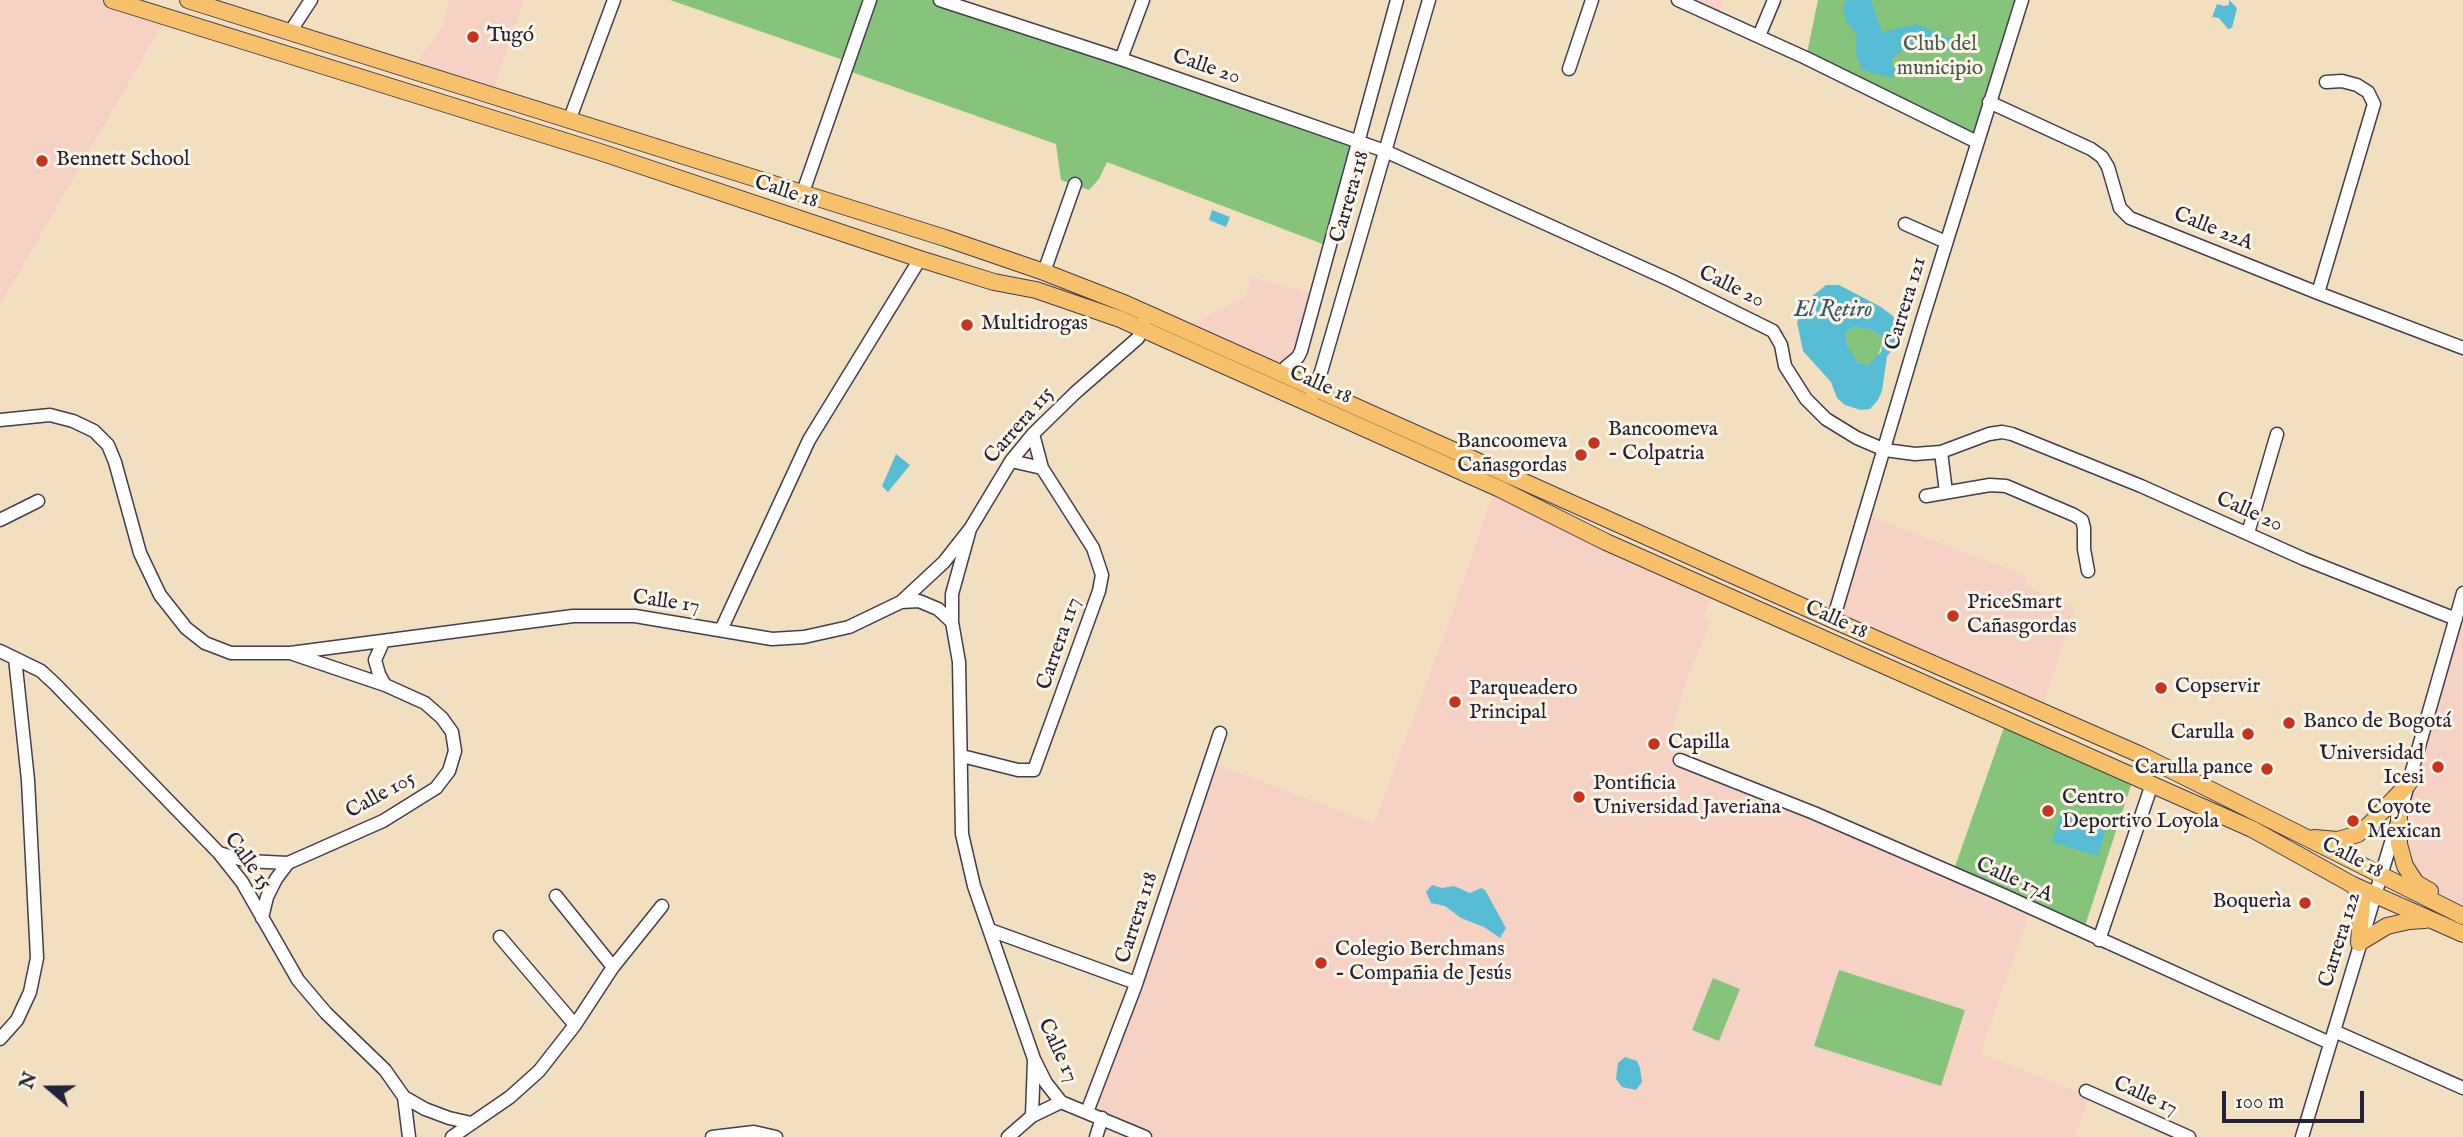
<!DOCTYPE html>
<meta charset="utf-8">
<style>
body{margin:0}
#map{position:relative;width:2463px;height:1137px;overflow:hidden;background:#f2dfc0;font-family:"IM FELL English",serif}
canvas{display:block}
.north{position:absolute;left:14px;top:1053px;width:70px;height:70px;-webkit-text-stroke:5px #fcf5e5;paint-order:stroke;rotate:290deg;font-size:19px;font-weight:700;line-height:28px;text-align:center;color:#22223b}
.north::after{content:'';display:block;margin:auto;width:24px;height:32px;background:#22223b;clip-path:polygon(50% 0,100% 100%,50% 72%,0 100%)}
.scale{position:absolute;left:2222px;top:1091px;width:142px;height:32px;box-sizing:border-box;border:4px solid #22223b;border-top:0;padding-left:9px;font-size:21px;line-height:24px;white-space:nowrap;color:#22223b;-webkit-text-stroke:5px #fcf5e5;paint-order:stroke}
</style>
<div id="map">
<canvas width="2463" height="1137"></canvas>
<div class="north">N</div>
<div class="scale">100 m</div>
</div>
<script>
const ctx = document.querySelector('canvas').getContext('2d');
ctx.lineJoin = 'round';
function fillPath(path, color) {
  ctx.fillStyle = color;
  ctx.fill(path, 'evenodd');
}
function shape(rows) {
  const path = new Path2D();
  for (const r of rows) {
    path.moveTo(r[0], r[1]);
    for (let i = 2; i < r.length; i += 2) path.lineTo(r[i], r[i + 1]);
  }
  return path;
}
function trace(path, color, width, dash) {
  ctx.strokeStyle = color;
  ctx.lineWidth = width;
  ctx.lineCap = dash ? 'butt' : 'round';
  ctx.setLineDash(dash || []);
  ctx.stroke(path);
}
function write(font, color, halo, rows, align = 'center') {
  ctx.font = font + ' "IM FELL English",serif';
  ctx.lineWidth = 6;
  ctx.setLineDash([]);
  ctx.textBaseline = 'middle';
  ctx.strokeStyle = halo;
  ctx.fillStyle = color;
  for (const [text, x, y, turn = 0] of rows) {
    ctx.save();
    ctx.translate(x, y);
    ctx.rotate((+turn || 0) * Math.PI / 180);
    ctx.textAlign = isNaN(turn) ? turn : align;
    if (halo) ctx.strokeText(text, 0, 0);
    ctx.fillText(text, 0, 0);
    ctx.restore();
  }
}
fillPath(shape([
 [0,0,112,0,167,16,0,305],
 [450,0,524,0,491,96,411,70,442,27],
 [1678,0,1724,0,1717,17],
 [1251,277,1317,294,1301,351,1286,367,1181,330,1246,296],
 [1493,494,1715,590,1703,617,1711,620,1687,679,1668,742,1670,753,1680,760,1952,874,2134,776,2112,842,2031,909,1980,1053,2089,1097,2075,1137,1145,1137,1087,1112,1210,762,1374,824,1449,623],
 [1865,515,2027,576,2024,585,2075,607,2041,712,1833,620],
 [2463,593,2463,908,2416,883,2399,816]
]), '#f6d2c4');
fillPath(shape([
 [670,0,940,0,1358,142,1328,246,1107,162,1099,179,1089,190,1061,180,1056,144,846,70,849,62],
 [1818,0,2022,0,1977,142,1806,58],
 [1854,327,1872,330,1881,336,1883,341,1877,358,1868,365,1857,362,1852,357,1847,345,1846,332],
 [2007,719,2134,776,2083,932,1952,875],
 [1839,970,1965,1010,1941,1086,1814,1046],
 [1713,978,1740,989,1719,1041,1692,1030]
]), '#86c47c');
fillPath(shape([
 [1846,0,1871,0,1882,32,1916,24,1958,41,1958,46,1956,50,1952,51,1902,50,1892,59,1892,66,1898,73,1891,78,1866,71,1862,69,1856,55,1856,36,1852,27,1847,23,1843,8],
 [2229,0,2237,8,2232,28,2228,29,2219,18,2212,17,2217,4,2224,6,2229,5],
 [1212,210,1230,217,1226,227,1209,220],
 [1826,285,1839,285,1881,307,1893,316,1897,326,1898,336,1894,348,1887,356,1882,391,1878,400,1870,409,1861,410,1845,405,1837,398,1831,382,1803,351,1797,322,1810,298],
 [1854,327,1872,330,1881,336,1883,341,1881,352,1868,365,1857,362,1847,345,1846,332],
 [896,454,910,465,888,492,882,486],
 [2061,812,2106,827,2098,856,2052,842],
 [1432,885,1442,888,1454,886,1470,893,1481,888,1485,890,1506,928,1500,938,1484,927,1461,918,1445,906,1431,903,1426,892],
 [1625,1057,1637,1061,1640,1068,1642,1082,1636,1090,1622,1087,1616,1079,1618,1063]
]), '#56bdd4');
const minor = shape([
 [940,0,1121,59,1385,151,1672,281,1773,331,1781,345,1785,366,1806,399,1826,419,1857,438,1885,450,1915,454,1941,452,1989,434,2002,432,2012,434,2141,486,2304,559,2456,619],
 [1678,0,1806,58,1977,142],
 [290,32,311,0],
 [1759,36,1774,0],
 [1121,59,1143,0],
 [1569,69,1592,0],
 [1989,102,2091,149,2102,157,2108,167,2120,208,2130,218,2318,293,2463,348],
 [569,121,614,0],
 [802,195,870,0],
 [1905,224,1946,242],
 [1044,272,1075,184],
 [2318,293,2374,104,2368,92,2357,85,2342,81,2326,82],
 [1286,367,1298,357,1301,351,1397,0],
 [1309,403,1321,372,1429,0],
 [0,420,50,415,73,421,94,431,108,445,115,462,140,553,160,595,186,628,205,643,231,653,290,653,573,616,635,616,772,639,804,637,849,627,901,602,919,601,938,609,952,622],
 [1941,452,1946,492],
 [1011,461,1042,468],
 [1926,496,1990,485,2006,486,2074,515,2082,520,2084,528,2084,549,2088,571],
 [0,520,38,501],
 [970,529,952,594,952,622,959,662,962,834,974,886,1034,1059,1046,1083,1061,1102],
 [2248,533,2277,434],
 [901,602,944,562,970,529,1011,461,1033,434,1075,393,1138,338,1144,322],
 [1833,620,1921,324,2022,0],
 [721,630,809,440,920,259],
 [383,642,375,660,379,674,385,685],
 [0,651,41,671,55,684,219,853,242,882,298,980,326,1013,385,1070,404,1097,409,1137],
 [962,756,1018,770,1034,770,1099,591,1102,575,1093,548,1042,468,1033,434],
 [1680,760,1814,813,2003,895,2330,1043],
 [219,853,247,861,288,863,383,821,436,788,449,771,455,751,452,732,442,718,425,703,385,685,293,654],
 [556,896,613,967],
 [262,918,267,897,276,879,288,863],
 [990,930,1136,983],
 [500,937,575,1025],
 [2099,940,2152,784],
 [2334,1031,2463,1088],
 [0,1039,17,1020,30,992,37,958,28,780,15,658],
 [2086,1091,2189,1137],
 [404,1097,425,1109,449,1118,471,1123],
 [1061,1102,1145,1137],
 [1087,1112,1135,987,1220,733],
 [1032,1116,1034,1060],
 [452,1137,510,1097,539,1071,575,1025,613,967,662,906],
 [712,1137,754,1132,776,1137],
 [1008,1137,1032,1116,1061,1102],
 [1096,1137,1102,1118],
 [2302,1137,2399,816,2463,593]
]);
const major = shape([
 [112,0,603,153,920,259,994,282,1036,290,1120,319,1500,489,1606,542,2252,829,2353,885,2463,934],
 [188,0,945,238,1044,272,1126,304,1833,620,2141,755,2463,916],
 [2399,816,2399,844,2405,866,2416,883,2430,891],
 [2314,838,2338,840,2358,834,2371,823,2409,783],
 [2353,885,2360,894,2362,901,2359,943],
 [2359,943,2387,926,2409,921,2425,920]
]);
trace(minor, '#413e4f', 15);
trace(major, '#413e4f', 18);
trace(minor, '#fff', 12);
trace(major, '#f7c06b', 16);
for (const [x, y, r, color] of [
 [473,37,7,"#c8321e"],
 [42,161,7,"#c8321e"],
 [967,325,7,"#c8321e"],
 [1594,443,7,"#c8321e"],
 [1581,455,7,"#c8321e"],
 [1953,616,7,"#c8321e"],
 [2161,688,7,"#c8321e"],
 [1455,702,7,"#c8321e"],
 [2289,723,7,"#c8321e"],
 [2248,734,7,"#c8321e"],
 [1654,744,7,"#c8321e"],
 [2438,767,7,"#c8321e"],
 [2267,769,7,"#c8321e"],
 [1579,797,7,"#c8321e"],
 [2048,811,7,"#c8321e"],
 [2353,821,7,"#c8321e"],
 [2305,903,7,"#c8321e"],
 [1321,963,7,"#c8321e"]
]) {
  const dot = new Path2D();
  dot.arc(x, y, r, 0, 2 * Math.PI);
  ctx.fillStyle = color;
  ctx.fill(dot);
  trace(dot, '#fcf5e5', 2.5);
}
write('21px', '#22223b', '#fcf5e5', [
 ["Tugó",487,37],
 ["Bennett School",56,161],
 ["Multidrogas",981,325],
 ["Bancoomeva",1608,431],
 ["- Colpatria",1608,455],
 ["Bancoomeva",1567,443,"right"],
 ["Cañasgordas",1567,467,"right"],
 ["PriceSmart",1967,604],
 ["Cañasgordas",1967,628],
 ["Copservir",2175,688],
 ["Parqueadero",1469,690],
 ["Principal",1469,714],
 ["Banco de Bogotá",2303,723],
 ["Carulla",2234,734,"right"],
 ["Capilla",1668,744],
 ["Universidad",2424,755,"right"],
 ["Icesi",2424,779,"right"],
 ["Carulla pance",2253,769,"right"],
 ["Pontificia",1593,785],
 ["Universidad Javeriana",1593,809],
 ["Centro",2062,799],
 ["Deportivo Loyola",2062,823],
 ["Coyote",2367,809],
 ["Mexican",2367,833],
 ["Boquerìa",2291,903,"right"],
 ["Colegio Berchmans",1335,951],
 ["- Compañia de Jesús",1335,975]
], 'left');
write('21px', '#455b52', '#fcf5e5', [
 ["Club del",1940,46],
 ["municipio",1940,70]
]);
write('21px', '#22223b', '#fcf5e5', [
 ["Calle 20",1206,68,19],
 ["Calle 18",786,193,18],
 ["Carrera 118",1351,197,-74],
 ["Calle 22A",2213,230,22],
 ["Calle 20",1731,288,26],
 ["Carrera 121",1907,304,-73],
 ["Calle 18",1320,386,24],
 ["Carrera 115",1020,426,-49],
 ["Calle 20",2249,513,24],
 ["Calle 17",666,603,8],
 ["Calle 18",1836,621,24],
 ["Carrera 117",1060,644,-71],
 ["Calle 105",381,796,-29],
 ["Calle 18",2352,859,27],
 ["Calle 15",247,862,54],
 ["Calle 17A",2014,881,24],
 ["Carrera 118",1138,918,-72],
 ["Carrera 122",2341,940,-73],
 ["Calle 17",1057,1051,65],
 ["Calle 17",2145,1097,24]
]);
write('italic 23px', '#345871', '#fcf5e5', [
 ["El Retiro",1833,311]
]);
</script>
